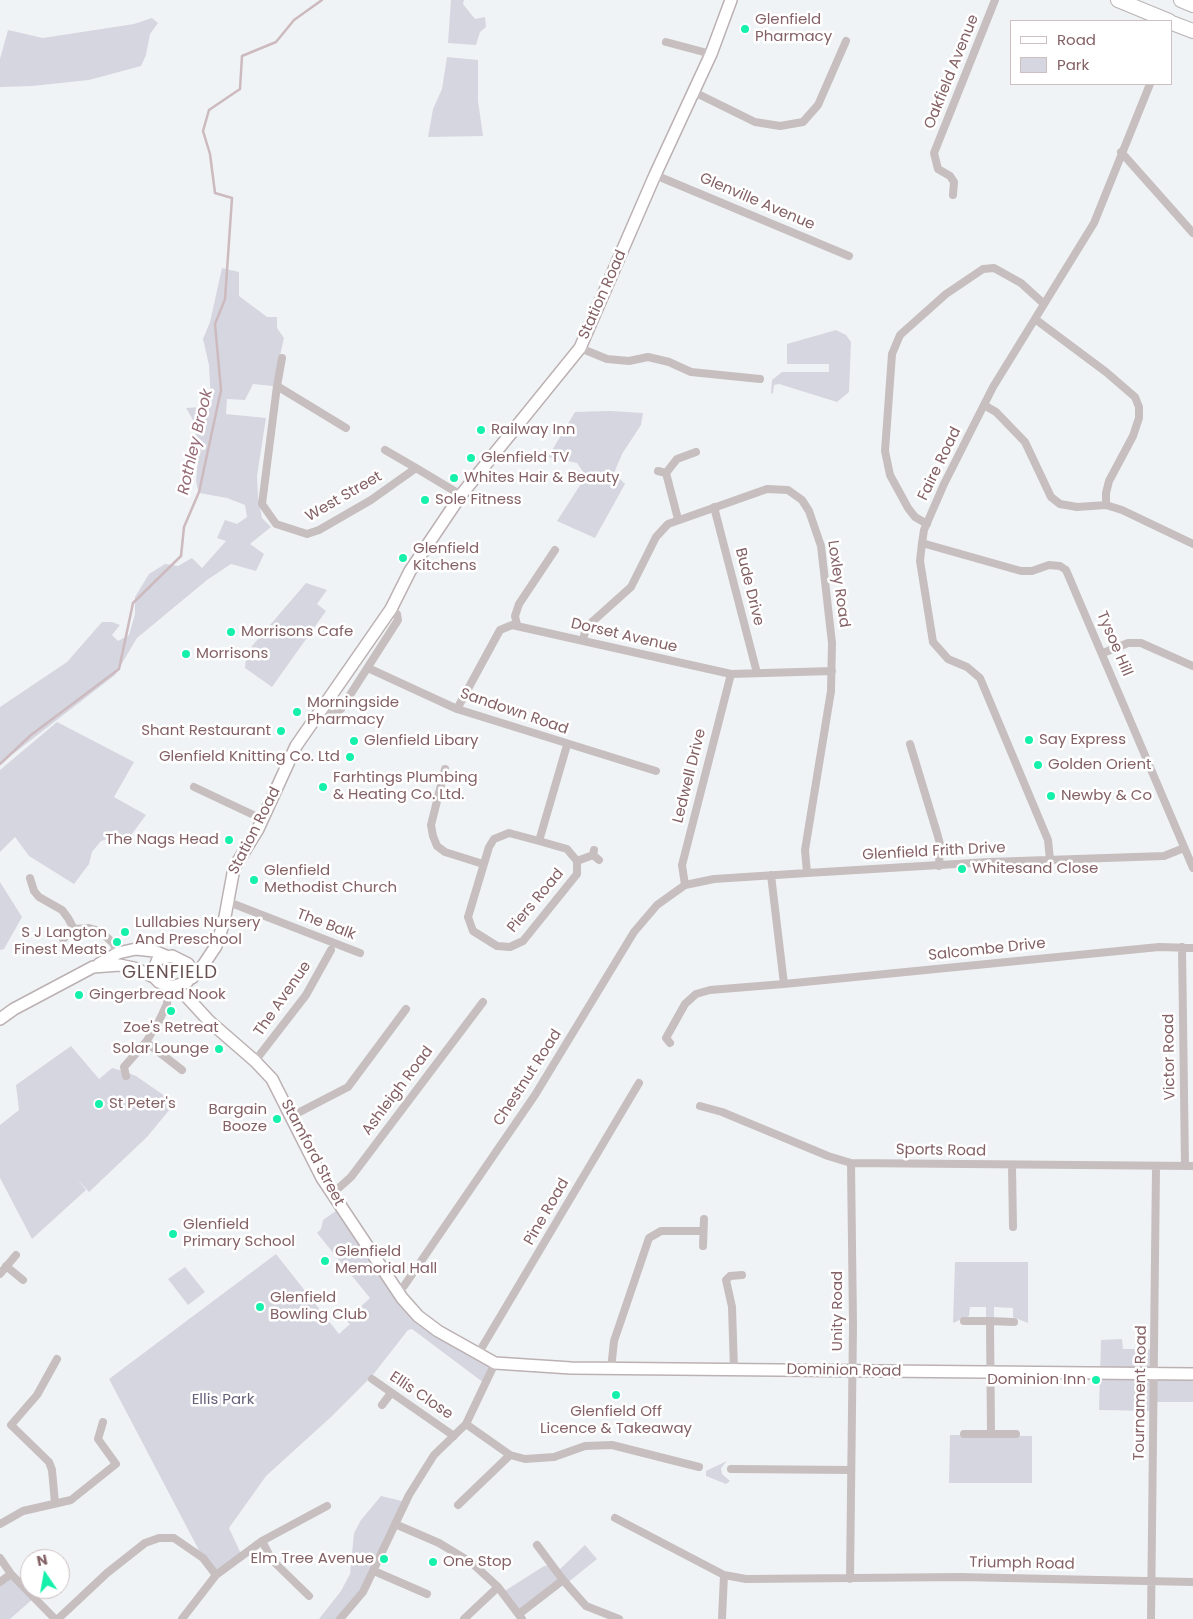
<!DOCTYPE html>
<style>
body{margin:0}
#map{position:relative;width:1193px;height:1619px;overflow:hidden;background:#f0f3f5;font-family:Poppins,sans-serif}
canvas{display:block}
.legend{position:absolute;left:1010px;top:20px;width:162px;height:65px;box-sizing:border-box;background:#fff;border:1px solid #cec0c1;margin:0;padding:6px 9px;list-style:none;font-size:15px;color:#846165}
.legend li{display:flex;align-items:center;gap:10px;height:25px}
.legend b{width:25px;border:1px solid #cec0c1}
.north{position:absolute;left:20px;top:1549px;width:50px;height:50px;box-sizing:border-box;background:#fff;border:1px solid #cec0c1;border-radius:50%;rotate:348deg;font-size:14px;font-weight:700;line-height:20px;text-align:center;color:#846165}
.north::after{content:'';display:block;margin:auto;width:18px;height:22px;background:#15f0ab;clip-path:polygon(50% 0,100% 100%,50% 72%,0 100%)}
</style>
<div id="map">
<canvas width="1193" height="1619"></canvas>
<ul class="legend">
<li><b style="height:6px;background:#fff"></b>Road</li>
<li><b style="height:14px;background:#d6d6e1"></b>Park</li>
</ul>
<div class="north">N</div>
</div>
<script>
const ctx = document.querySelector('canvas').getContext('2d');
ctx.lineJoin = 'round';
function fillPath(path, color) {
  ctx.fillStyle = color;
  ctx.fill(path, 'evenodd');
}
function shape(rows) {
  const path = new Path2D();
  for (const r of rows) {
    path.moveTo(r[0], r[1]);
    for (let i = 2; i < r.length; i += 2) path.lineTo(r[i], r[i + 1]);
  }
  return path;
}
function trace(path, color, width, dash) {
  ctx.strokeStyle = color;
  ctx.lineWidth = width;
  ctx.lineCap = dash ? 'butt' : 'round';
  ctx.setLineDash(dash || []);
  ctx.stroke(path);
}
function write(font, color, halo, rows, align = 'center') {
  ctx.font = font + ' Poppins,sans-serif';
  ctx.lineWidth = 5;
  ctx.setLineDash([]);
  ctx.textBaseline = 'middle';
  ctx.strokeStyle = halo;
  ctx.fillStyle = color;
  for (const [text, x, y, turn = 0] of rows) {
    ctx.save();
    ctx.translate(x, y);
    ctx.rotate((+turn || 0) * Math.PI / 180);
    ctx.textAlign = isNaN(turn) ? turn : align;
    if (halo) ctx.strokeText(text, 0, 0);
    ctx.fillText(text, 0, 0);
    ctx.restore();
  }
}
fillPath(shape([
 [451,0,464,0,463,4,475,19,485,17,486,27,480,32,476,45,448,43],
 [152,18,158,23,150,34,146,55,141,66,89,80,32,86,0,87,0,59,8,30,43,38,134,24],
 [447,57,478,60,478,101,483,136,428,137,433,109,442,89],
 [222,268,239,272,239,296,267,317,277,317,277,328,284,338,273,386,253,384,245,400,227,399,226,414,266,418,257,476,258,497,262,518,271,527,250,544,264,554,256,571,231,564,207,580,137,638,115,675,0,764,0,707,67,662,102,622,112,622,120,625,112,635,118,641,129,635,135,614,135,597,149,574,165,564,178,566,192,558,202,568,226,541,217,538,225,520,237,524,247,517,245,505,227,498,199,493,196,482,199,447,192,418,186,408,204,407,211,403,209,365,203,339,210,322],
 [836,330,846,335,851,342,849,392,837,402,779,384,774,385,773,393,771,394,772,380,782,372,829,372,829,364,787,364,787,344],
 [611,411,643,413,641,425,622,454,614,473,625,484,595,538,557,521,586,476,577,463,548,457,575,412],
 [306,583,327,590,317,604,326,611,272,687,245,668,246,657,252,646],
 [57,722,134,762,114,797,146,815,126,842,113,837,101,841,92,852,89,864,74,884,29,856,15,837,0,852,0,770],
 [0,882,22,917,4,949,0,950],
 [71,1046,99,1079,112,1068,126,1072,136,1076,175,1103,147,1137,89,1192,77,1179,86,1190,32,1239,0,1178,0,1125,19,1110,16,1085],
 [340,1208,418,1316,495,1363,484,1383,412,1329,408,1330,372,1376,331,1417,266,1476,229,1528,242,1556,216,1575,203,1558,109,1379,276,1254,339,1334,350,1324,346,1320,370,1298,317,1233,321,1229,323,1220],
 [955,1262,1028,1262,1028,1323,1013,1317,1013,1308,994,1307,994,1319,986,1318,986,1307,970,1307,969,1316,953,1323],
 [185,1267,205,1292,188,1305,168,1279],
 [1122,1339,1123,1349,1155,1349,1154,1374,1193,1374,1193,1402,1154,1402,1154,1411,1099,1410,1101,1340],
 [950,1435,1032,1436,1032,1483,949,1483],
 [727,1461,721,1468,722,1474,730,1481,726,1484,706,1476,706,1471],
 [381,1496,406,1502,363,1592,340,1619,319,1619,341,1591,350,1574,354,1533,361,1520],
 [585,1545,597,1559,566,1584,563,1580,519,1614,503,1592,544,1566,551,1565,557,1572],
 [11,1574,34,1598,10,1619,0,1619,0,1582]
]), '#d6d6e1');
trace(shape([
 [0,764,31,735,119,669,133,603,181,556,184,527,199,492,221,390,215,324,225,299,232,198,215,193,210,154,203,131,209,110,240,89,242,56,276,42,294,20,322,0]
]), '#ccbabe', 2.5);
const secondary = shape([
 [172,956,188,964,193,973,187,982,172,987,159,982,154,977,153,972,158,959,172,956],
 [99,964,118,953,136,949,154,951,166,956],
 [192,978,204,964,216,946,224,922,234,868,258,829,296,746,391,609,410,571,461,495,580,348,655,175,711,54,731,0],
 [172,987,186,996,209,1021,255,1061,272,1079,322,1178,402,1298,418,1316,438,1331,495,1363,571,1368,1193,1374],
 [0,1019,14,1009,93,967,119,965,134,968,154,977]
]);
const highway = shape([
 [1118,0,1169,21],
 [1181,0,1193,5],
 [1172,23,1193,31]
]);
trace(secondary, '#bcb1b2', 14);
trace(highway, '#b9b1b2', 16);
trace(shape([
 [666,42,711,54],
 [694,92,755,122,780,126,803,122,818,105,846,41],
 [1121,152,1193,233],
 [655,175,849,256],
 [953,195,954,182,950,176,938,169,934,153,995,0],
 [1035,319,1106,372,1135,397,1139,407,1139,418,1133,436,1109,481,1106,493,1106,505],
 [580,348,607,359,629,361,648,357,669,362,691,372,760,379],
 [277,386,282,358],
 [984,405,996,412,1025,442,1051,497,1060,504,1077,507,1106,505,1122,510,1193,544],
 [346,428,277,386,262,504,276,524,307,534,319,530,371,500,416,468,461,495],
 [385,450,416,468],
 [658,471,666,473,677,459,696,452],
 [666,473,678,519],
 [714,507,757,673],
 [927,524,915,517,908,508,890,475,885,451,892,354,900,335,946,294,983,269,994,268,1021,283,1044,304],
 [922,543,1021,571,1032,571,1049,565,1060,566,1066,570,1193,868],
 [517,625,515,616,519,604,555,550],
 [583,640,586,628,592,622,631,587,656,537,668,524,767,489,788,490,802,500,809,511,821,546,832,643,831,691,805,850,807,873],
 [1103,653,1128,643,1141,643,1193,666],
 [368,668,457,709,656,771],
 [457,709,500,630,512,625,731,674,832,671],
 [320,710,334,715,341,709,398,620,397,614,391,609],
 [910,744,937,833,940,844,939,866],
 [445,769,431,825,433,836,437,846,445,852,483,864],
 [194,787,262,819],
 [539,841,509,833,494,839,489,847,468,917,473,931,497,946,510,947,523,941,577,874,577,861,567,849,539,841,567,745],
 [594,850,593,855,599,860],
 [1050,860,1048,840,980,678,967,667,948,659,933,642,920,561,922,543,924,530,944,484,993,387,1094,223,1150,84],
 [577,861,593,855],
 [771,875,784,984,1159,947,1193,948],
 [30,878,34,891,39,897,62,910,68,918,74,929,89,928,100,931,114,944,116,954],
 [685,885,682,865,731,674],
 [226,901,360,953],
 [63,939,74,929],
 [1182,947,1185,1166],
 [146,1042,182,1070],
 [670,1043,666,1038,685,1004,696,994,710,990,784,984],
 [255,1061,306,995,331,950],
 [126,1076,124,1067,146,1042,159,1021,167,1004,169,987],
 [700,1106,722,1112,828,1156,851,1163,1193,1166],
 [292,1116,348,1087,406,1009],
 [1012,1166,1013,1227],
 [332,1194,351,1177,483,1002],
 [703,1246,704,1219],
 [6,1266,23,1280],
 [0,1274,16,1255],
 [397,1291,404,1286,535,1095,634,932,657,905,685,885,714,879,807,873,989,862,1164,856,1184,848],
 [964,1321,990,1321,991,1434],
 [990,1321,1014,1322],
 [478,1354,639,1083],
 [611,1369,614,1341,649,1238,661,1231,703,1231],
 [734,1370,732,1307,726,1280,730,1276,742,1275],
 [372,1379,454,1436],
 [382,1405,391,1393],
 [466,1424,510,1455,525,1459,554,1457,585,1446,612,1445,699,1467],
 [964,1434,1016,1434],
 [731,1469,851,1470],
 [55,1503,52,1470,49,1462,11,1425,37,1395,57,1359],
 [458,1505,510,1455],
 [615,1518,724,1575,746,1579,960,1577,1193,1582],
 [0,1524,23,1511,71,1500,116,1464,98,1439,103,1422],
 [395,1524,439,1543,472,1563,498,1587,522,1619],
 [262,1541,272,1560,309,1596],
 [537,1545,563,1580,586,1606,619,1619],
 [0,1558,11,1574,55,1619],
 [374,1571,427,1594],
 [850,1579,853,1325,851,1163],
 [0,1582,11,1574],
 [519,1614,563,1580],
 [58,1619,107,1573,145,1543,159,1538,174,1538,203,1558,216,1575],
 [182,1619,216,1575,262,1541,327,1506],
 [340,1619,363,1592,409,1495,434,1455,466,1424,495,1363],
 [464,1619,498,1587],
 [722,1619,724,1575],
 [1151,1619,1156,1167]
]), '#c7bebf', 8);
trace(secondary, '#fff', 11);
trace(highway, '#fff', 14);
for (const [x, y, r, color] of [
 [745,29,5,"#15f0ab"],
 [481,430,5,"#15f0ab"],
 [471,458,5,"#15f0ab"],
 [454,478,5,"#15f0ab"],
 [425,500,5,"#15f0ab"],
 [403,558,5,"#15f0ab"],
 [231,632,5,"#15f0ab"],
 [186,654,5,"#15f0ab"],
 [297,712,5,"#15f0ab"],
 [281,731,5,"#15f0ab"],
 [1029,740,5,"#15f0ab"],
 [354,741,5,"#15f0ab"],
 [350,757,5,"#15f0ab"],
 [1038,765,5,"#15f0ab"],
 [323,787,5,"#15f0ab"],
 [1051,796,5,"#15f0ab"],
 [229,840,5,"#15f0ab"],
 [962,869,5,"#15f0ab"],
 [254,880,5,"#15f0ab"],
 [125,932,5,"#15f0ab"],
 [117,942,5,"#15f0ab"],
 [79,995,5,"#15f0ab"],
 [171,1011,5,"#15f0ab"],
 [219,1049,5,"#15f0ab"],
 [99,1104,5,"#15f0ab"],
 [277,1119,5,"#15f0ab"],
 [173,1234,5,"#15f0ab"],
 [325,1261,5,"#15f0ab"],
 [260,1307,5,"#15f0ab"],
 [1096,1380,5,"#15f0ab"],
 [616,1395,5,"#15f0ab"],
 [384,1559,5,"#15f0ab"],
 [433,1562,5,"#15f0ab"]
]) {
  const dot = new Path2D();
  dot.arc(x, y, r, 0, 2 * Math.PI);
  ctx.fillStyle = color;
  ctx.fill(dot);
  trace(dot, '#fff', 2);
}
write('15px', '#846165', '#fff', [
 ["Glenfield",755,20],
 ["Pharmacy",755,37],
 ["Railway Inn",491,430],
 ["Glenfield TV",481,458],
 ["Whites Hair & Beauty",464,478],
 ["Sole Fitness",435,500],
 ["Glenfield",413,549],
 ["Kitchens",413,566],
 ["Morrisons Cafe",241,632],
 ["Morrisons",196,654],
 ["Morningside",307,703],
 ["Pharmacy",307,720],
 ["Shant Restaurant",271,731,"right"],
 ["Say Express",1039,740],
 ["Glenfield Libary",364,741],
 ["Glenfield Knitting Co. Ltd",340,757,"right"],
 ["Golden Orient",1048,765],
 ["Farhtings Plumbing",333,778],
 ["& Heating Co. Ltd.",333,795],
 ["Newby & Co",1061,796],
 ["The Nags Head",219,840,"right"],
 ["Whitesand Close",972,869],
 ["Glenfield",264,871],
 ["Methodist Church",264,888],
 ["Lullabies Nursery",135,923],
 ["And Preschool",135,940],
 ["S J Langton",107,933,"right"],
 ["Finest Meats",107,950,"right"],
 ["Gingerbread Nook",89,995],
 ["Zoe's Retreat",171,1028,"center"],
 ["Solar Lounge",209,1049,"right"],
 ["St Peter's",109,1104],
 ["Bargain",267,1110,"right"],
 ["Booze",267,1127,"right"],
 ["Glenfield",183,1225],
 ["Primary School",183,1242],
 ["Glenfield",335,1252],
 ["Memorial Hall",335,1269],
 ["Glenfield",270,1298],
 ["Bowling Club",270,1315],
 ["Dominion Inn",1086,1380,"right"],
 ["Glenfield Off",616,1412,"center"],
 ["Licence & Takeaway",616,1429,"center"],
 ["Elm Tree Avenue",374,1559,"right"],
 ["One Stop",443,1562]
], 'left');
write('15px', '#846165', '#fff', [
 ["Oakfield Avenue",952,72,-68],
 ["Glenville Avenue",757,202,23],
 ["Station Road",603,295,-66],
 ["Faire Road",940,464,-64],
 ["West Street",344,497,-30],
 ["Loxley Road",838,584,82],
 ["Bude Drive",749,587,76],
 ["Dorset Avenue",624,636,13],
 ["Tysoe Hill",1114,644,67],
 ["Sandown Road",514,712,19],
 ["Ledwell Drive",690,776,-76],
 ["Station Road",255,831,-63],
 ["Glenfield Frith Drive",934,852,-3],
 ["Piers Road",536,901,-50],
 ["The Balk",326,925,21],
 ["Salcombe Drive",987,950,-6],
 ["The Avenue",283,999,-55],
 ["Victor Road",1170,1057,-91],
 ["Chestnut Road",528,1078,-57],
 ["Ashleigh Road",398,1091,-53],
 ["Sports Road",941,1151,1],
 ["Stamford Street",312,1153,62],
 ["Pine Road",547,1212,-60],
 ["Unity Road",838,1311,-90],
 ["Dominion Road",844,1371,1],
 ["Tournament Road",1141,1393,-89],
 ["Ellis Close",421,1396,34],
 ["Triumph Road",1022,1564,1]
]);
write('15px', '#67617a', '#fff', [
 ["Ellis Park",223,1400]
]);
write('italic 16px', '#966b77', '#fff', [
 ["Rothley Brook",196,442,-77]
]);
ctx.letterSpacing = '1px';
write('18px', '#685052', '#fff', [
 ["GLENFIELD",170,973]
]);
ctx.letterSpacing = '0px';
</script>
